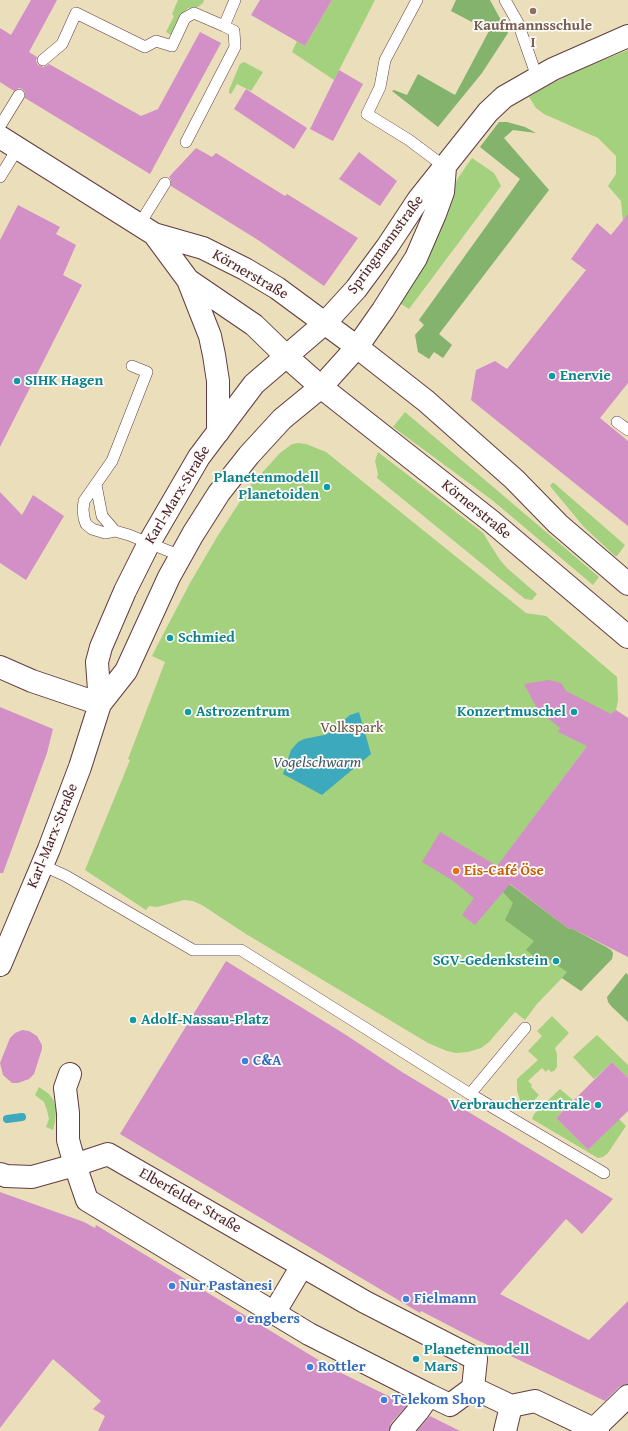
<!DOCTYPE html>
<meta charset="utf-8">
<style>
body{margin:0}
canvas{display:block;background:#ebdebb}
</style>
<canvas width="628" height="1431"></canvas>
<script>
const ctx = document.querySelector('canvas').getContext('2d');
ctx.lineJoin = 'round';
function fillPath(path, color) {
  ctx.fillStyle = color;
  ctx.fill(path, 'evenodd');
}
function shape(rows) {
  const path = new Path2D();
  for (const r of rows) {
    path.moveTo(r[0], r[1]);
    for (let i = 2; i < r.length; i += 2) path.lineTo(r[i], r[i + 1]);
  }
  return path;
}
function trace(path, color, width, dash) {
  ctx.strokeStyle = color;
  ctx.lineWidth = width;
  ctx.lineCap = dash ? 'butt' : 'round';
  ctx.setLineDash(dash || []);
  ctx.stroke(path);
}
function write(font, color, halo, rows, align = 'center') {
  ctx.font = font + ' "Gentium Book Plus",serif';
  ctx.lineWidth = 3.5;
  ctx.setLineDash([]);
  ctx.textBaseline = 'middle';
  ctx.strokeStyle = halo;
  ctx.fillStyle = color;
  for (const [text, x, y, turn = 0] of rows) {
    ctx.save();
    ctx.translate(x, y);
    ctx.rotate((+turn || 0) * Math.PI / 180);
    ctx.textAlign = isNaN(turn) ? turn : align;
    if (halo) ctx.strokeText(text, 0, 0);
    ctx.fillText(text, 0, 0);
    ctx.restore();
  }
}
fillPath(shape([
 [178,0,204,0,203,3,198,7,188,8,179,17,171,35,166,32,174,16,172,14],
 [332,0,375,0,334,80,292,52,297,41,305,46],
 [628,50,628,225,623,221,621,201,608,186,616,174,616,156,598,138,544,114,536,108,529,97,551,84,579,70],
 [244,62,263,72,251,91,237,84,231,94,229,93,229,90,240,64],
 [472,158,494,173,501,186,409,309,398,302,458,178],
 [405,412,599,577,593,585,492,500,393,427],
 [298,443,306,444,326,452,526,613,546,616,617,677,618,700,616,710,587,746,493,872,569,929,571,928,607,947,611,950,613,956,581,991,562,978,537,1004,525,1020,515,1012,489,1042,481,1048,468,1052,456,1053,447,1051,428,1043,246,934,202,905,193,901,184,900,157,907,149,906,146,910,85,870,130,760,128,759,165,662,152,656,157,646,190,583,217,537,250,486,280,453,292,444],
 [378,452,483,533,500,560,507,568,537,594,532,600,525,599,377,478,378,474,375,461],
 [552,483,554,483,625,545,617,556,615,556,583,526,550,486],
 [552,1016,569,1033,555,1048,557,1054,557,1067,554,1071,551,1072,548,1069,546,1072,542,1068,528,1081,532,1085,531,1087,539,1095,528,1107,525,1106,521,1104,520,1100,517,1091,517,1079,538,1060,528,1051,542,1036,537,1031],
 [597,1035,628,1065,628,1078,612,1062,594,1079,573,1057],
 [39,1087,49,1094,54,1101,56,1111,55,1122,53,1130,46,1127,49,1119,47,1110,44,1102,35,1095],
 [560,1089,573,1100,556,1118,588,1150,619,1119,626,1126,608,1153,603,1157,598,1158,532,1119,534,1114]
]), '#a4d17e');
fillPath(shape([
 [456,0,490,0,508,33,482,73,438,127,392,91,394,90,407,95,418,74,455,95,489,31,451,11],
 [499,122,507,122,525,127,536,133,513,130,504,138,549,190,439,334,452,345,443,358,434,352,429,359,418,352,415,335,424,325,419,320,520,179,480,147],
 [508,883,569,929,571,928,611,950,613,953,612,959,581,991,562,978,567,972,547,958,543,963,526,950,534,941,505,920,513,903,503,892],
 [626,973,628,975,628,1022,612,1007,608,1002,607,997]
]), '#83b36d');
fillPath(shape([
 [359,712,371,754,322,795,283,774,291,750,298,742,304,739,324,735,329,733,350,715]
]), '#3ca9bc');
trace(shape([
 [7,1119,22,1117]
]), '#3ca9bc', 8);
fillPath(shape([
 [31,0,57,0,29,52,37,57,36,61,38,65,44,67,49,64,141,116,158,109,200,32,221,43,150,174,25,98,25,92,22,89,19,88,14,91,0,82,0,28,11,35],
 [260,0,332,0,305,46,251,15],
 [339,70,363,84,333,141,310,129],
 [246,89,307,128,294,149,234,109],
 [196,148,212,157,216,153,285,196,287,194,358,238,324,286,258,240,171,186,171,180,169,177],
 [359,152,397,181,380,206,339,179],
 [18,205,60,227,56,234,76,245,63,275,82,285,0,447,0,240],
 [628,214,628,383,600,418,628,441,628,526,471,400,476,370,495,361,507,369,586,270,571,259,597,223,611,235],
 [0,492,22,515,33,495,64,516,26,580,0,563],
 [549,680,558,682,562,684,566,691,611,714,616,710,628,718,628,957,571,928,569,929,510,884,475,925,462,915,474,898,452,880,422,862,440,832,497,866,587,746,558,732,560,728,538,710,524,684],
 [0,707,53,729,47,753,3,873,0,873],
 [226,961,343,1033,402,1072,613,1199,582,1234,566,1219,500,1294,589,1340,628,1301,628,1384,625,1384,619,1387,605,1401,473,1338,421,1311,420,1313,120,1134],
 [22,1030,29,1031,37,1036,42,1045,42,1049,34,1074,29,1079,18,1083,12,1083,3,1075,0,1063,10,1038,15,1033],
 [612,1062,628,1078,628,1111,588,1150,556,1118],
 [0,1192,84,1222,95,1228,96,1225,335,1370,407,1405,391,1423,389,1431,98,1431,105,1416,93,1409,101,1401,53,1359,0,1428],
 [430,1416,460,1431,417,1431]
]), '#d290c6');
const lane = shape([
 [417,0,385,60,380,87,367,114,409,140,445,167],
 [505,0,518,23,537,77],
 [43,60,62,44,76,13,145,47,156,41,172,46,185,18,194,13,224,26],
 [0,126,19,95],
 [186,142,235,47,234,31,224,26,235,0],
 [0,177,18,148],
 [139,225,165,183],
 [132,366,147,372,112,461,84,501,83,510,84,518,86,524,92,529,105,533,115,531,129,535,181,556],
 [617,422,628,430],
 [96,485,102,516,115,531],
 [42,865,66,876,193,950,241,950,470,1094,604,1173],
 [470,1094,525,1028]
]);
const street = shape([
 [0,667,32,681,100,704],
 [100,704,126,671,169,577,193,534,219,493,249,455,282,419,321,387,357,347,383,310,416,258,435,214,443,192,445,167],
 [0,965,49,849,80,767,100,704,97,662,101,647,125,591,149,543,199,457,254,384,325,323,356,289,387,247,418,200,488,112,504,97,553,69,628,36],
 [0,1174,6,1176,32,1177,75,1165,108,1154,365,1302,476,1359,473,1388,450,1405,429,1395,309,1334,87,1200,75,1165,68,1140,68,1113,65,1088,70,1074],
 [274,1313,302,1266],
 [473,1388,511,1406,535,1401,598,1431],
 [594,1429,628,1396],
 [401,1431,418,1411,429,1395],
 [505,1431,511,1406]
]);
const secondary = shape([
 [0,137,154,234,203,248,245,269,277,288,357,347,426,401,514,479,558,524,628,584],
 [154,234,188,280,254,325,287,357,321,387,491,521,628,637],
 [188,280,210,336,214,355,218,381,218,432]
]);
trace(lane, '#623c41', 12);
trace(street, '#623c41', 24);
trace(secondary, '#623c41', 24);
trace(lane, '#fff', 11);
trace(street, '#fff', 22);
trace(secondary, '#fff', 22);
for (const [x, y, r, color] of [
 [533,11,4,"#8d6e63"],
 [552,376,4,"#0f9aa8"],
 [17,381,4,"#0f9aa8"],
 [327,487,4,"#0f9aa8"],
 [170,638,4,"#0f9aa8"],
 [188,712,4,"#0f9aa8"],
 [574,712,4,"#0f9aa8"],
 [456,871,4,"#e8710a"],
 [556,961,4,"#0f9aa8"],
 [133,1020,4,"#0f9aa8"],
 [245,1061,4,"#3f7fe0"],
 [598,1105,4,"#0f9aa8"],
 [172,1286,4,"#3f7fe0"],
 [406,1299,4,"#3f7fe0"],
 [239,1319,4,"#3f7fe0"],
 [416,1359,4,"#0f9aa8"],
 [310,1367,4,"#3f7fe0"],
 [384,1400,4,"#3f7fe0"]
]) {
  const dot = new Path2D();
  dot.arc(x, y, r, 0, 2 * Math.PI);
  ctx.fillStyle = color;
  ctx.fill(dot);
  trace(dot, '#fdfcf7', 1.5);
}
write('bold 15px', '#785e54', '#fdfcf7', [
 ["Kaufmannsschule",533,26],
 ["I",533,43]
]);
write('15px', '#4a1f2b', '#fdfcf7', [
 ["Springmannstraße",386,245,-54],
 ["Körnerstraße",250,275,30],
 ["Karl-Marx-Straße",178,495,-59],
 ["Körnerstraße",476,510,39],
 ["Karl-Marx-Straße",53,836,-68],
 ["Elberfelder Straße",190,1201,30]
]);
write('bold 15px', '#0d838f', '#fdfcf7', [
 ["Enervie",560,376],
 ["SIHK Hagen",25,381],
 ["Planetenmodell",319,478,"right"],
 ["Planetoiden",319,495,"right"],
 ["Schmied",178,638],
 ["Astrozentrum",196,712],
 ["Konzertmuschel",566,712,"right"],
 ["SGV-Gedenkstein",548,961,"right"],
 ["Adolf-Nassau-Platz",141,1020],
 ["Verbraucherzentrale",590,1105,"right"],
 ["Planetenmodell",424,1350],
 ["Mars",424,1367]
], 'left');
write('15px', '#655444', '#fdfcf7', [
 ["Volkspark",352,728]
]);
write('bold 15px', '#c56008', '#fdfcf7', [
 ["Eis-Café Öse",464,871]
], 'left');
write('bold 15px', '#366cbe', '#fdfcf7', [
 ["C&A",253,1061],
 ["Nur Pastanesi",180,1286],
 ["Fielmann",414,1299],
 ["engbers",247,1319],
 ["Rottler",318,1367],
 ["Telekom Shop",392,1400]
], 'left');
write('italic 16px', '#445d6c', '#fdfcf7', [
 ["Vogelschwarm",317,763]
]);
</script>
